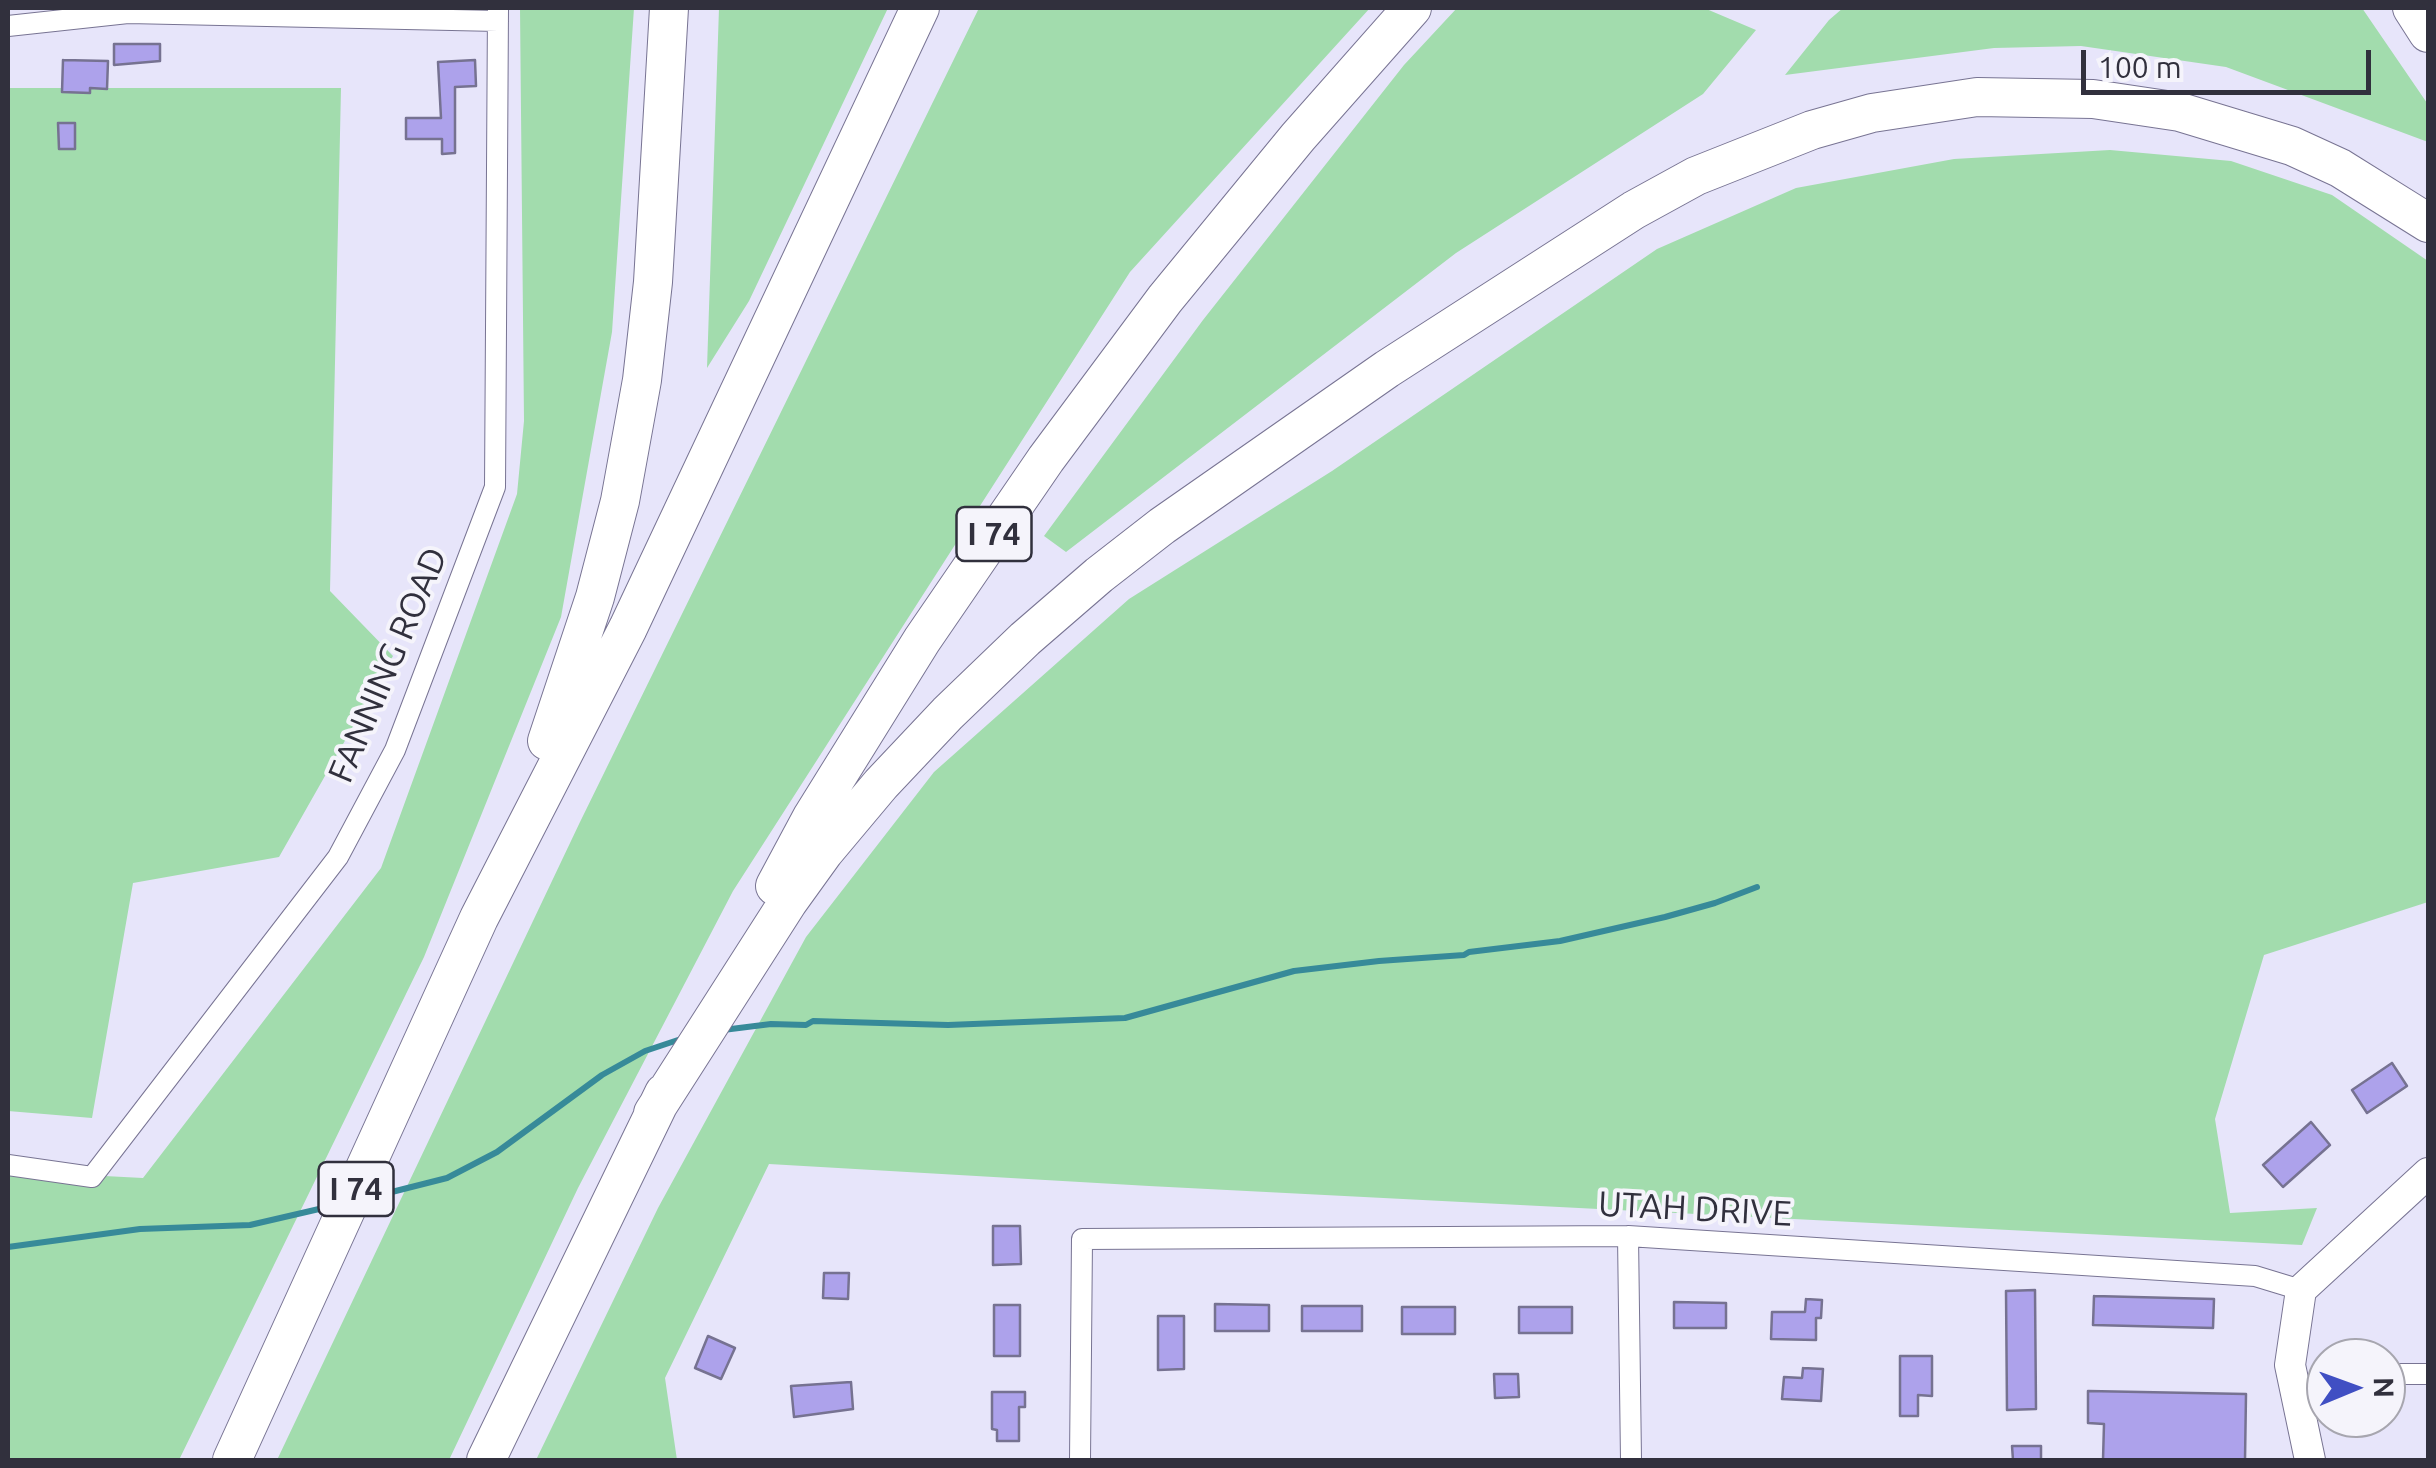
<!DOCTYPE html>
<style>
body{margin:0}
#map{position:relative;width:2436px;height:1468px;overflow:hidden;background:#e7e5fa;font-family:Ubuntu,sans-serif}
canvas{display:block}
.frame{position:absolute;inset:0;border:10px solid #31303d;pointer-events:none}
.north{position:absolute;left:2306px;top:1338px;width:100px;height:100px;box-sizing:border-box;background:#f5f4fb;border:2px solid #a7a6af;border-radius:50%;rotate:89deg;font-size:28px;font-weight:700;line-height:40px;text-align:center;color:#31303d}
.north::after{content:'';display:block;margin:auto;width:35px;height:45px;background:#404fc3;clip-path:polygon(50% 0,100% 100%,50% 72%,0 100%)}
.scale{position:absolute;left:2081px;top:50px;width:290px;height:45px;box-sizing:border-box;border:5px solid #31303d;border-top:0;padding-left:12px;font-size:30px;line-height:35px;white-space:nowrap;color:#31303d;-webkit-text-stroke:8px #f5f4fb;paint-order:stroke}
</style>
<div id="map">
<canvas width="2436" height="1468"></canvas>
<div class="frame"></div>
<div class="north">N</div>
<div class="scale">100 m</div>
</div>
<script>
const ctx = document.querySelector('canvas').getContext('2d');
ctx.lineJoin = 'round';
function fillPath(path, color) {
  ctx.fillStyle = color;
  ctx.fill(path, 'evenodd');
}
function shape(rows) {
  const path = new Path2D();
  for (const r of rows) {
    path.moveTo(r[0], r[1]);
    for (let i = 2; i < r.length; i += 2) path.lineTo(r[i], r[i + 1]);
  }
  return path;
}
function trace(path, color, width, dash) {
  ctx.strokeStyle = color;
  ctx.lineWidth = width;
  ctx.lineCap = dash ? 'butt' : 'round';
  ctx.setLineDash(dash || []);
  ctx.stroke(path);
}
function write(font, color, halo, rows, align = 'center') {
  ctx.font = font + ' Ubuntu,sans-serif';
  ctx.lineWidth = 8;
  ctx.setLineDash([]);
  ctx.textBaseline = 'middle';
  ctx.strokeStyle = halo;
  ctx.fillStyle = color;
  for (const [text, x, y, turn = 0] of rows) {
    ctx.save();
    ctx.translate(x, y);
    ctx.rotate((+turn || 0) * Math.PI / 180);
    ctx.textAlign = isNaN(turn) ? turn : align;
    if (halo) ctx.strokeText(text, 0, 0);
    ctx.fillText(text, 0, 0);
    ctx.restore();
  }
}
fillPath(shape([
 [520,8,634,8,612,332,561,617,424,957,179,1460,8,1460,8,1171,143,1178,381,868,517,494,524,421],
 [719,8,888,8,749,301,707,368],
 [979,8,1370,8,1130,272,733,891,578,1188,449,1460,277,1460,580,822],
 [1457,8,1704,8,1756,30,1703,94,1456,253,1066,552,1044,536,1203,320,1404,65],
 [1843,8,2362,8,2427,103,2428,142,2226,67,2081,46,1994,48,1785,75,1829,20],
 [8,88,341,88,330,591,393,656,279,857,133,883,92,1118,8,1111],
 [2110,150,2231,161,2332,195,2428,261,2428,902,2264,955,2215,1119,2230,1213,2317,1208,2302,1245,1149,1186,769,1164,665,1378,677,1460,536,1460,658,1208,806,937,934,772,1129,599,1332,471,1657,249,1796,188,1954,159]
]), '#a2dcad');
trace(shape([
 [723,1030,771,1024,806,1025,813,1021,948,1025,1125,1018,1294,971,1379,961,1464,955,1469,952,1560,941,1665,917,1715,903,1757,887],
 [368,1198,447,1178,497,1152,602,1075,645,1051,681,1039],
 [8,1247,140,1229,250,1225,332,1206]
]), '#378a99', 6);
const building = shape([
 [114,44,160,44,160,61,114,65,114,44],
 [63,60,108,61,107,89,90,88,90,93,62,92,63,60],
 [475,60,476,86,455,87,455,153,442,154,442,139,406,139,406,118,441,118,438,62,475,60],
 [58,123,75,123,75,149,59,149,58,123],
 [2392,1063,2407,1086,2367,1113,2352,1090,2392,1063],
 [2311,1122,2330,1145,2283,1187,2263,1165,2311,1122],
 [993,1226,1020,1226,1021,1264,993,1265,993,1226],
 [824,1273,849,1273,848,1299,823,1298,824,1273],
 [2035,1290,2036,1409,2007,1410,2006,1291,2035,1290],
 [2094,1296,2214,1299,2213,1328,2093,1325,2094,1296],
 [1806,1299,1822,1300,1821,1318,1816,1318,1816,1340,1771,1339,1772,1312,1805,1312,1806,1299],
 [1674,1302,1726,1303,1726,1328,1674,1328,1674,1302],
 [1215,1304,1269,1305,1269,1331,1215,1331,1215,1304],
 [994,1305,1020,1305,1020,1356,994,1356,994,1305],
 [1302,1306,1362,1306,1362,1331,1302,1331,1302,1306],
 [1402,1307,1455,1307,1455,1334,1402,1334,1402,1307],
 [1519,1307,1572,1307,1572,1333,1519,1333,1519,1307],
 [1158,1316,1184,1316,1184,1369,1158,1370,1158,1316],
 [708,1336,735,1348,721,1379,695,1368,708,1336],
 [1900,1356,1932,1356,1932,1396,1918,1395,1918,1416,1900,1416,1900,1356],
 [1803,1368,1823,1369,1821,1401,1782,1399,1784,1377,1802,1378,1803,1368],
 [1494,1374,1518,1374,1519,1397,1495,1398,1494,1374],
 [851,1382,853,1409,794,1417,791,1386,851,1382],
 [2088,1391,2246,1394,2245,1460,2103,1460,2104,1424,2088,1423,2088,1391],
 [992,1392,1025,1392,1025,1407,1019,1407,1019,1441,997,1441,997,1430,992,1429,992,1392],
 [2012,1446,2041,1446,2041,1460,2013,1460,2012,1446]
]);
fillPath(building, '#ada2eb');
trace(building, '#767291', 2.5);
const street = shape([
 [8,26,128,13,498,21],
 [8,1165,92,1177,338,857,395,750,495,487,498,8],
 [1628,1236,1631,1460],
 [2401,1374,2428,1374],
 [1080,1460,1082,1239,1628,1236,2255,1276,2301,1290]
]);
const secondary = shape([
 [2310,1460,2290,1365,2301,1290,2428,1173]
]);
const highway = shape([
 [2412,8,2428,33],
 [547,741,595,597,620,501,642,380,653,282,669,8],
 [775,886,812,817,922,640,1046,459,1165,299,1298,137,1412,8],
 [653,1113,788,902,824,852,881,784,948,713,1025,639,1099,575,1162,526,1387,369,1634,210,1696,176,1812,130,1872,113,1977,97,2093,99,2180,112,2292,146,2340,168,2428,223],
 [232,1460,479,918,628,628,920,8],
 [486,1460,664,1093]
]);
trace(street, '#787493', 22);
trace(secondary, '#787493', 32);
trace(highway, '#787493', 40);
trace(street, '#fff', 20);
trace(secondary, '#fff', 30);
trace(highway, '#fff', 38);
for (const [x, y, w] of [
 [994,534,75],
 [356,1189,75]
]) {
  const box = new Path2D();
  box.roundRect(x - w / 2, y - 27, w, 54, 8);
  ctx.fillStyle = '#f5f4fb';
  ctx.fill(box);
  trace(box, '#31303d', 2.5);
}
write('bold 32px', '#31303d', null, [
 ["I 74",994,534],
 ["I 74",356,1189]
]);
write('35px', '#31303d', '#f5f4fb', [
 ["FANNING ROAD",388,665,-67],
 ["UTAH DRIVE",1695,1209,3]
]);
</script>
